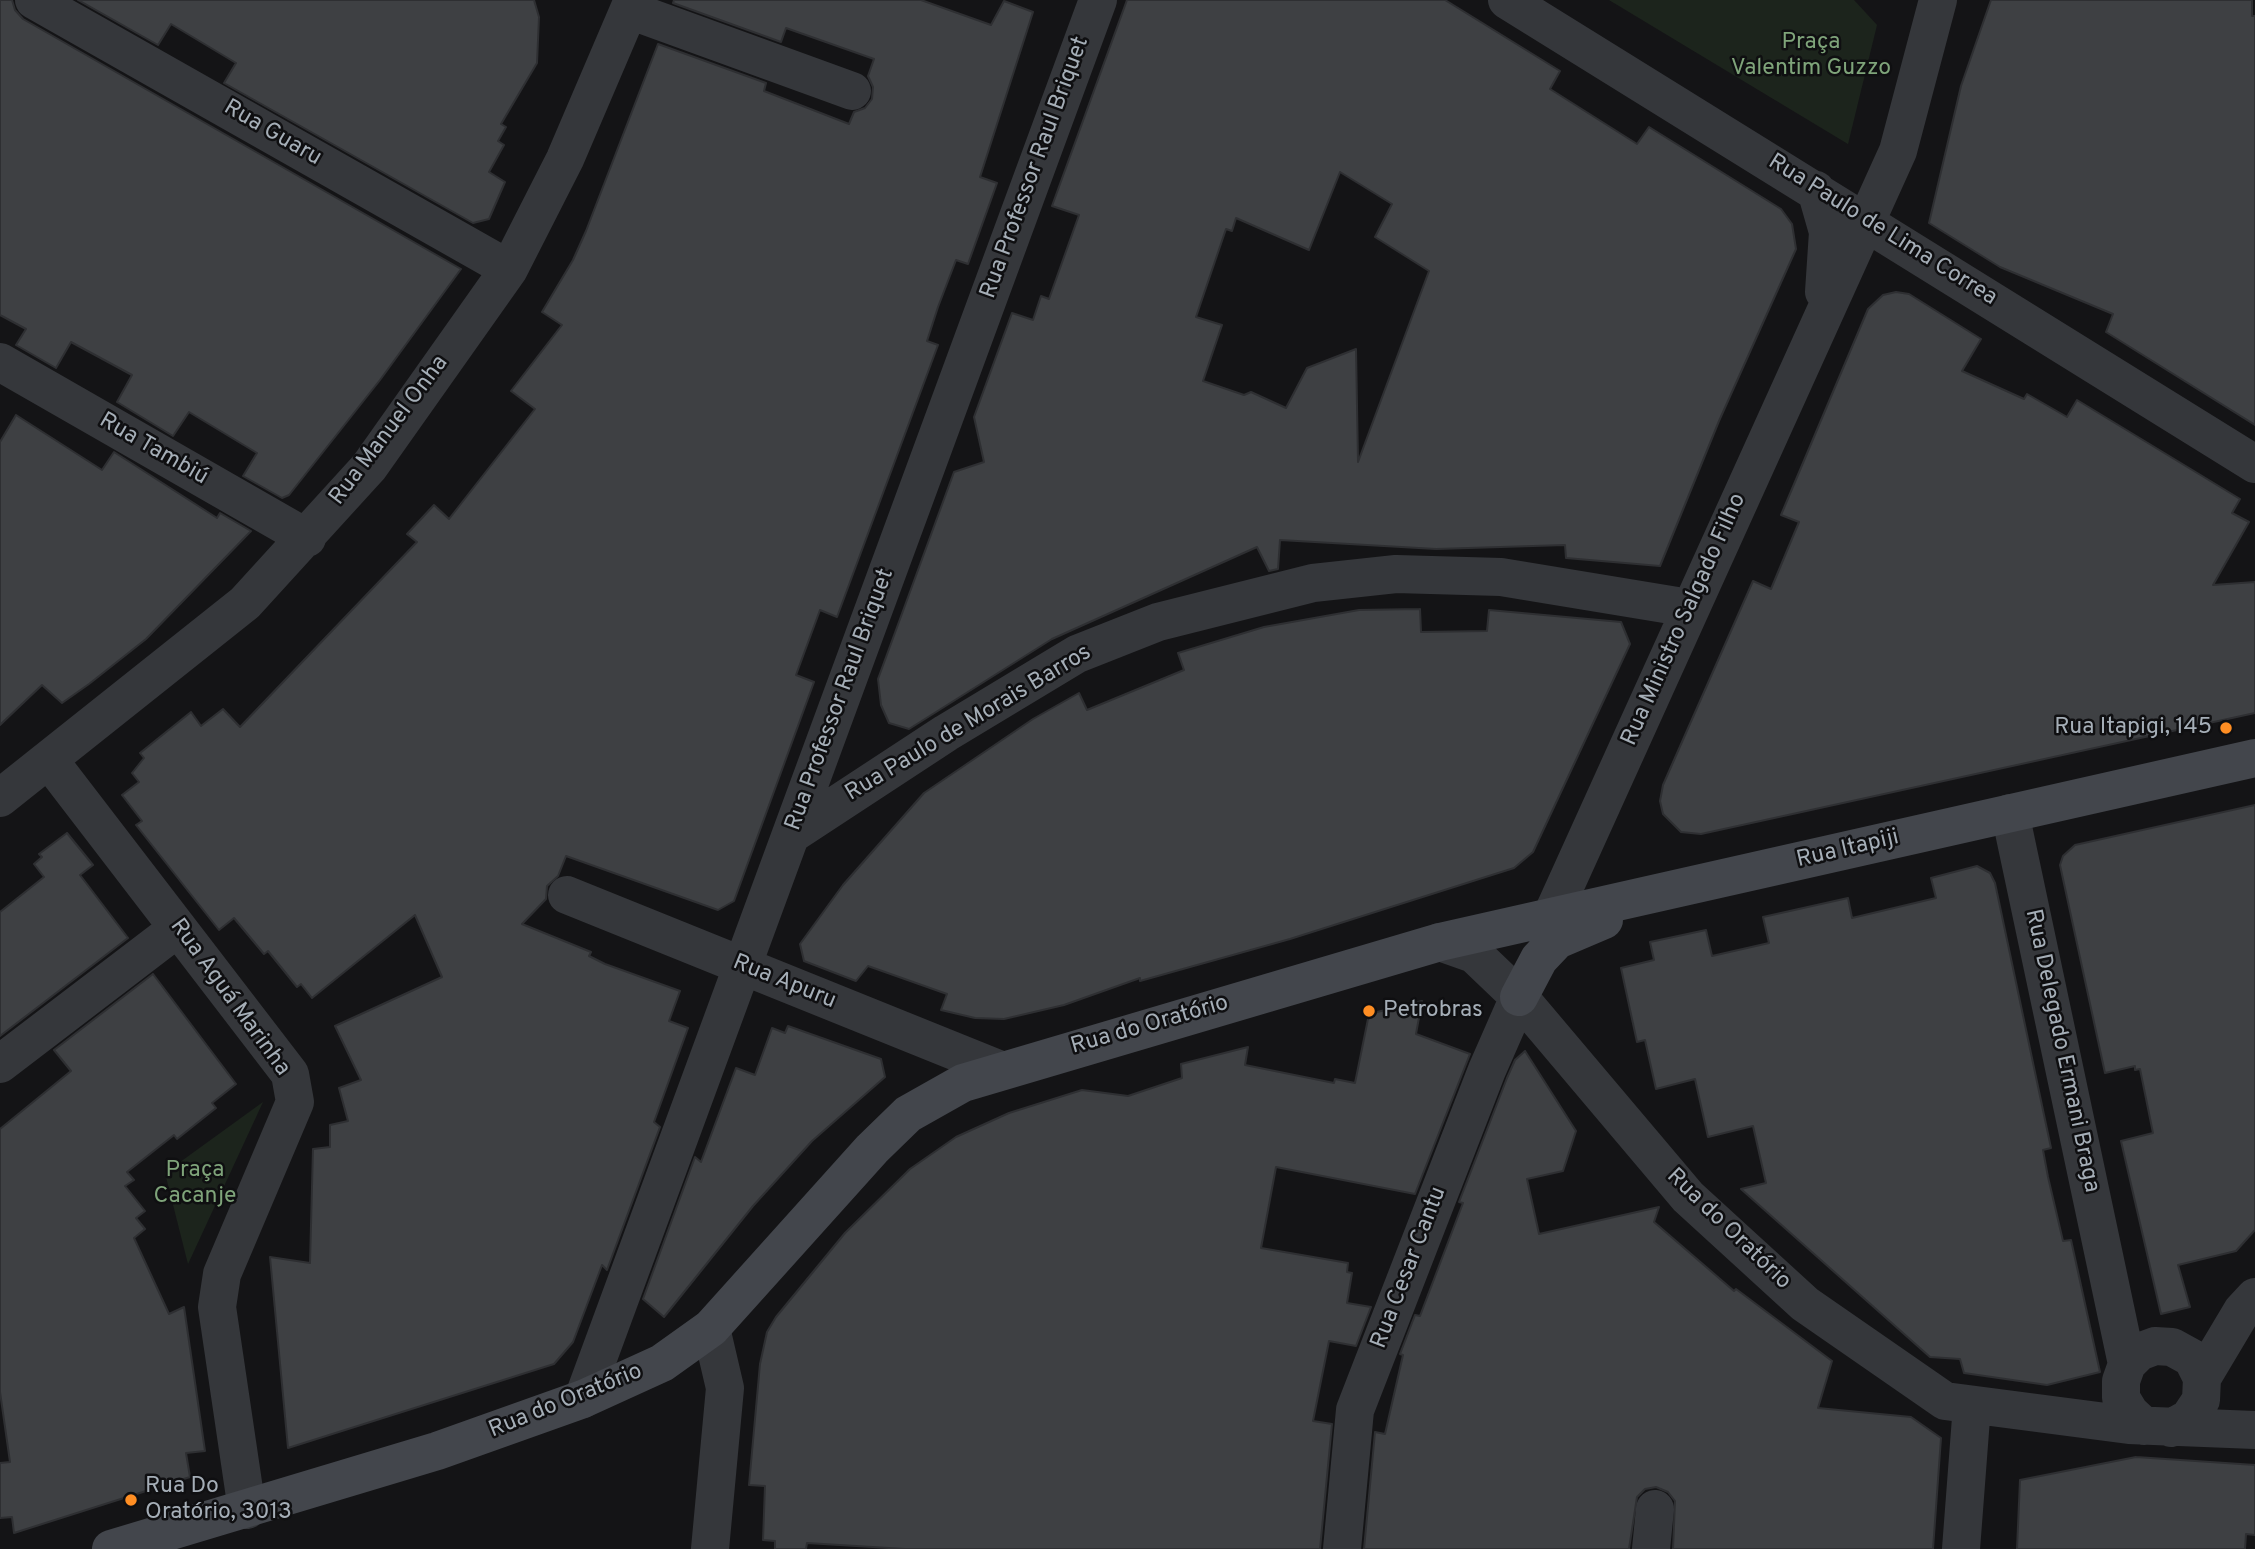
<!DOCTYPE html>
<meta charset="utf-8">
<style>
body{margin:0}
canvas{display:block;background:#141416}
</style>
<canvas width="2255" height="1549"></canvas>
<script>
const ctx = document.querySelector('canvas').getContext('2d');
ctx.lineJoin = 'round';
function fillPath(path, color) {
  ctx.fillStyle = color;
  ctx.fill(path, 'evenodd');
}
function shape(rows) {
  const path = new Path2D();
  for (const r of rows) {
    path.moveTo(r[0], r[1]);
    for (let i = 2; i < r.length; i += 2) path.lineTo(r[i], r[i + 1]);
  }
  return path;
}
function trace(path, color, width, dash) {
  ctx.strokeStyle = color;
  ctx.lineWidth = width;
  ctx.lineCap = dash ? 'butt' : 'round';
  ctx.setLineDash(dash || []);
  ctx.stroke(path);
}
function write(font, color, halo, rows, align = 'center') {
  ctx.font = font + ' Overpass,sans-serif';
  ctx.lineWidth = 5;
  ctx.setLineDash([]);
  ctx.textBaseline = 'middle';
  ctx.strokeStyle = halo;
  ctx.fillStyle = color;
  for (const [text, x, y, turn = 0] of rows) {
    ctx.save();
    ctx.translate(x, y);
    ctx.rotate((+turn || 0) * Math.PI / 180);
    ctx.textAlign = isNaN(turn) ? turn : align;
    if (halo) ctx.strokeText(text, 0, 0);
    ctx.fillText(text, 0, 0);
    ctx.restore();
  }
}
fillPath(shape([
 [1609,0,1854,0,1877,25,1848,144],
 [263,1102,188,1264,165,1173]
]), '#1c241c');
const building = shape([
 [0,0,12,0,15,10,23,19,461,269,380,380,289,495,282,498,243,476,257,453,189,412,173,436,117,402,132,375,71,342,56,368,16,345,26,329,0,315,0,0],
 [78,0,534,0,539,17,537,63,501,124,506,127,498,141,504,145,489,172,505,182,489,219,473,223,224,83,236,63,171,24,158,45,78,0],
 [674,0,921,0,991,25,1004,1,1033,12,980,177,997,183,968,264,956,260,938,307,927,341,938,345,837,617,820,610,796,675,814,682,734,901,718,910,566,856,558,876,547,886,546,899,522,924,591,952,589,956,605,964,680,991,669,1021,688,1028,654,1122,660,1127,607,1270,602,1265,573,1342,554,1364,288,1448,270,1257,310,1263,313,1149,330,1147,330,1125,348,1121,339,1088,361,1080,335,1026,442,977,415,915,312,998,301,984,297,987,268,951,264,954,234,918,219,930,136,825,142,821,122,795,139,782,132,773,144,758,140,753,191,712,201,726,223,709,240,727,417,542,407,534,434,505,449,519,535,409,511,391,562,325,542,312,573,260,586,231,658,44,766,83,764,91,849,124,854,112,865,108,872,99,873,87,868,76,874,59,786,28,781,42,673,3,674,0],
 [1127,0,1445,0,1560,71,1550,89,1637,144,1649,127,1781,209,1792,224,1796,249,1719,421,1660,566,1566,558,1565,545,1436,549,1280,540,1278,569,1269,571,1257,547,1052,639,909,729,889,723,881,705,878,679,954,472,984,462,974,417,1012,313,1033,320,1041,296,1049,299,1079,215,1052,206,1127,0],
 [1340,172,1392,204,1375,237,1429,271,1358,462,1356,349,1307,368,1286,408,1251,392,1244,395,1203,381,1222,325,1196,317,1226,229,1232,231,1236,218,1309,250,1340,172],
 [1991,0,2252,0,2252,16,2255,16,2255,425,2106,332,2113,314,2000,267,1929,223,1961,86,1991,0],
 [1896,292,1909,294,1981,339,1962,371,2024,399,2027,394,2067,417,2077,400,2240,499,2232,513,2249,522,2213,585,2255,582,2255,713,1701,834,1681,832,1663,814,1660,801,1663,785,1753,581,1771,589,1799,522,1781,515,1868,309,1883,295,1896,292],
 [16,415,102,470,114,452,217,518,220,513,251,531,146,639,89,684,62,703,42,685,0,725,0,442,16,415],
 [1420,609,1421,632,1487,631,1489,610,1621,622,1630,644,1533,852,1514,868,1290,939,1140,981,1140,978,1064,1005,1004,1019,975,1018,941,1010,947,994,868,966,856,981,804,961,800,944,843,885,924,793,1033,719,1079,693,1087,710,1184,670,1178,653,1264,627,1359,610,1420,609],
 [2255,805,2255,1230,2236,1251,2178,1265,2190,1307,2161,1314,2121,1141,2153,1133,2140,1069,2135,1070,2135,1066,2105,1073,2060,865,2063,856,2075,845,2255,805],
 [67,833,93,865,80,875,128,938,0,1036,0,912,44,877,34,864,42,857,39,854,67,833],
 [1977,866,1990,873,1995,883,2051,1148,2043,1150,2048,1177,2063,1241,2071,1240,2100,1372,2047,1385,1964,1373,1960,1359,1930,1357,1741,1189,1766,1183,1753,1126,1708,1137,1695,1079,1656,1089,1645,1040,1637,1042,1621,968,1654,960,1650,942,1706,930,1712,956,1769,943,1763,917,1848,898,1852,918,1936,898,1931,878,1977,866],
 [153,974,236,1084,212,1103,216,1108,177,1139,174,1135,127,1172,134,1180,125,1186,145,1211,136,1218,145,1229,134,1238,169,1314,184,1307,205,1451,186,1453,190,1477,14,1533,12,1517,0,1518,0,1463,10,1462,0,1392,0,1129,71,1071,54,1050,153,974],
 [1422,1001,1416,1034,1470,1054,1415,1194,1276,1167,1261,1248,1348,1263,1347,1272,1352,1273,1347,1303,1371,1307,1356,1346,1329,1341,1313,1421,1332,1424,1320,1549,905,1549,807,1543,806,1549,775,1549,775,1541,763,1540,765,1486,749,1485,760,1364,767,1332,776,1317,845,1233,910,1169,956,1137,1009,1113,1082,1090,1128,1096,1182,1078,1181,1064,1248,1047,1245,1065,1334,1083,1335,1079,1355,1083,1369,1014,1422,1001],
 [788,1026,881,1059,885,1077,812,1141,753,1206,664,1317,643,1299,695,1157,701,1162,736,1068,755,1075,772,1028,785,1033,788,1026],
 [1525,1051,1576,1131,1563,1171,1527,1179,1539,1234,1659,1207,1654,1222,1734,1291,1736,1289,1832,1361,1818,1408,1911,1417,1941,1438,1933,1549,1673,1549,1675,1501,1668,1492,1656,1487,1645,1489,1637,1497,1629,1549,1364,1549,1375,1432,1385,1434,1403,1355,1400,1354,1415,1315,1420,1316,1463,1203,1459,1202,1507,1078,1515,1060,1525,1051],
 [2136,1457,2255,1465,2255,1535,2246,1534,2245,1549,2017,1549,2020,1480,2136,1457]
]);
fillPath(building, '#3e4043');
trace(building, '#2e2f32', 2);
trace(shape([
 [34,0,509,269],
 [1507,0,2255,464],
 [629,10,852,91],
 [1816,190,1828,232,1824,292],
 [0,362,307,538],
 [49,760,290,1074,295,1102,222,1274,217,1307,247,1510],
 [0,798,245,603,369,467,509,269,565,159,633,0],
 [2010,813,2127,1364],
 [792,834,946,733,1077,654,1158,622,1313,583,1396,574,1501,577,1689,608],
 [567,895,1001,1070],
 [1552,915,1898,151,1938,0],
 [1440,942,1474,954,1519,997,1688,1197,1805,1304,1945,1401,2129,1425,2255,1430],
 [0,1064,178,928],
 [2202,1378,2242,1311,2255,1297],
 [583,1399,1098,0],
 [2144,1426,2130,1413,2121,1398,2121,1381,2127,1364,2139,1352,2155,1346,2172,1347,2192,1358,2202,1378,2201,1400,2189,1418,2171,1428],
 [710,1549,725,1388,711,1328],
 [1342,1549,1355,1410,1487,1070,1519,997],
 [1651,1549,1655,1509],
 [1961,1549,1972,1405]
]), '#35373b', 38);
trace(shape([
 [1519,997,1539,959,1557,940,1604,920],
 [111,1549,437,1451,583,1399,662,1363,711,1328,872,1149,908,1114,963,1083,1440,942,2255,758]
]), '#43464c', 38);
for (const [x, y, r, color] of [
 [2226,728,7,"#ff8e23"],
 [1369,1011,7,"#ff8e23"],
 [131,1500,7,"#ff8e23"]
]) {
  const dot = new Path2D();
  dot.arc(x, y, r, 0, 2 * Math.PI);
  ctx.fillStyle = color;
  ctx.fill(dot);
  trace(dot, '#0f0f11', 2.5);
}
write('23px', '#7fa47a', '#0f0f11', [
 ["Praça",1811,43],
 ["Valentim Guzzo",1811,69],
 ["Praça",195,1171],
 ["Cacanje",195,1197]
]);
write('23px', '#a5aeb7', '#0f0f11', [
 ["Rua Guaru",272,134,30],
 ["Rua Professor Raul Briquet",1036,168,-70],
 ["Rua Paulo de Lima Correa",1882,231,32],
 ["Rua Manuel Onha",390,431,-53],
 ["Rua Tambiú",153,450,30],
 ["Rua Ministro Salgado Filho",1685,620,-66],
 ["Rua Professor Raul Briquet",841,700,-70],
 ["Rua Paulo de Morais Barros",969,724,-31],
 ["Rua Itapiji",1848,850,-13],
 ["Rua Apuru",784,983,22],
 ["Rua Aguá Marinha",229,998,54],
 ["Rua do Oratório",1150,1026,-16],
 ["Rua Delegado Ermani Braga",2061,1051,78],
 ["Rua do Oratório",1728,1230,44],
 ["Rua Cesar Cantu",1410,1268,-69],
 ["Rua do Oratório",566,1402,-22]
]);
write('23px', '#a5aeb7', '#0f0f11', [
 ["Rua Itapigi, 145",2212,728,"right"],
 ["Petrobras",1383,1011],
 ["Rua Do",145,1487],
 ["Oratório, 3013",145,1513]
], 'left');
</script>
